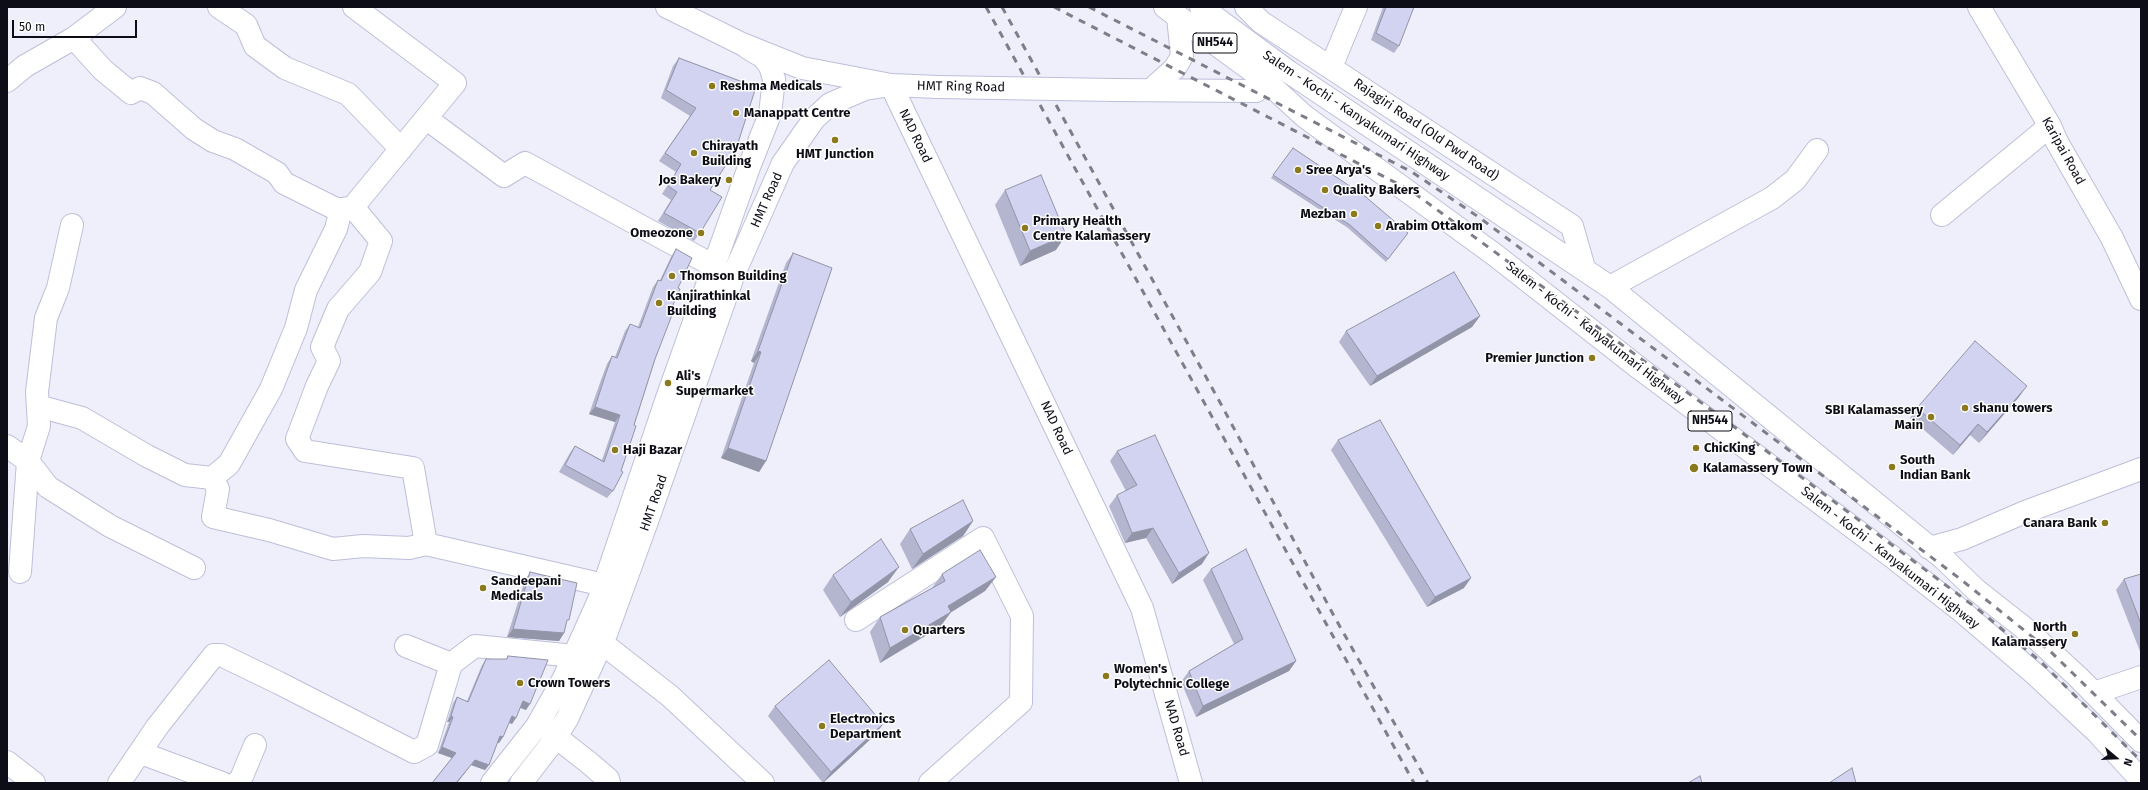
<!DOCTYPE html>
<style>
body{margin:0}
#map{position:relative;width:2148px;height:790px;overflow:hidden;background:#eeeffb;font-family:"Fira Sans",sans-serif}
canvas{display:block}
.frame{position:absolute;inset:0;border:8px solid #0d0d17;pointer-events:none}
.north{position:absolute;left:2096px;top:738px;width:40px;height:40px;-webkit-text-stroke:3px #fefefe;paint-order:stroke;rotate:109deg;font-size:11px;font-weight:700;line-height:16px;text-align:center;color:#0d0d17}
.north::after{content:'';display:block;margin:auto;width:14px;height:18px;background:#0d0d17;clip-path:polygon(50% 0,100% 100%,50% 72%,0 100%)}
.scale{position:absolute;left:12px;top:20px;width:125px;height:18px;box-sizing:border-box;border:2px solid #0d0d17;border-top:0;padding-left:5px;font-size:12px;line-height:14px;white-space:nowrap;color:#0d0d17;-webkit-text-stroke:3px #fefefe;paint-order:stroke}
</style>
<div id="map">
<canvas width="2148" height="790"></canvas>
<div class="frame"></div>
<div class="north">N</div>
<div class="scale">50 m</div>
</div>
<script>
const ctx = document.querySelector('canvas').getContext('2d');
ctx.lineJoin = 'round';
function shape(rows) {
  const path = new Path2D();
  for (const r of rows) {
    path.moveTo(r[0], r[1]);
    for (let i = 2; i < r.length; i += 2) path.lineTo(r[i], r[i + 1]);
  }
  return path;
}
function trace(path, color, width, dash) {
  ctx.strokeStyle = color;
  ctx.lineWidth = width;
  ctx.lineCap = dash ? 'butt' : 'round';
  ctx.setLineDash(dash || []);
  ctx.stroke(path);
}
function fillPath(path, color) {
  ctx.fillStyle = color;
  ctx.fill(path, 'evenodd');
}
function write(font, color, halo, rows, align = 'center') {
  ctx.font = font + ' "Fira Sans",sans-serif';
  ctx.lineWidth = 3;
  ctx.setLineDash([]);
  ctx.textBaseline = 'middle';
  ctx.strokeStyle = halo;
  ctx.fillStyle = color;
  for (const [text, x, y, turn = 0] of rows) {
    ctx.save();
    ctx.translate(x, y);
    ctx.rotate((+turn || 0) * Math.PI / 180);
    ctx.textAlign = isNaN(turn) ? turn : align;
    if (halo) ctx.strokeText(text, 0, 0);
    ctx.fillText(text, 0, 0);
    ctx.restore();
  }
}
const minor = shape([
 [219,7,246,25,255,46,285,68,348,94,401,149],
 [354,7,455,83,353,207,381,241,370,272,338,309,322,347,329,361,317,386,297,439,305,451,413,468,426,544,604,585],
 [1246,7,1261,22,1572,226,1584,268],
 [1979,7,2050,126,2057,142,2112,238,2141,299],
 [74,38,103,70,131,93,140,88,153,93,194,129,213,141,235,149,277,173,284,183,338,210,353,207],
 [1331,67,1356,7],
 [7,81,25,66,74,38,115,7],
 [891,85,1142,608,1191,783],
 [427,119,504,176,525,163,714,266],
 [1942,215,2050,126],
 [1610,287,1772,198,1795,180,1817,150],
 [38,406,82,418,147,456,185,475,212,478,218,489,213,517,269,530,333,549,363,546,409,548,426,544],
 [7,446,28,461,48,487,110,526,194,568],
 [212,478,229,464,271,389,296,328,306,290,336,229,341,209],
 [1929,548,1962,539,2025,512,2141,469],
 [20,572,28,461,39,426,37,392,46,318,58,288,72,225],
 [856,620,983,538,1022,616,1021,702,930,783],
 [602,643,670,696,763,783],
 [406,646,451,664],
 [2094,693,2141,677],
 [556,737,588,762,608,779,609,783],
 [141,753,222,783],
 [7,762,34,783],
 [119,783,157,727,214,655,221,655,279,683,414,752,427,745,451,664,475,646,574,656],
 [236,783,240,781,255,745]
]);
const major = shape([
 [1152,89,1175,68,1182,56,1178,17],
 [492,783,537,726,563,680,599,600,666,401,749,167,770,114,774,79,770,66,763,57,748,48],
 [521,783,549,747,567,719,606,634,649,516,733,276,783,163,814,119,830,104,865,89,890,85]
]);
const highway = shape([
 [667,7,742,44,802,68,891,85,938,87],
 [1165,7,1265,80,1304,116,1495,255,1639,368,1895,559,1959,609,2036,675,2097,732,2141,780],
 [1201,7,1289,72,1610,287,1944,559,1976,590,2028,631,2078,677,2141,741],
 [1114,90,1256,91,1265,80]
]);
trace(minor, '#bdbfdb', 24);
trace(major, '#bdbfdb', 24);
trace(highway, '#bdbfdb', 24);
trace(minor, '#fff', 22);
trace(major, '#fff', 22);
trace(highway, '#fff', 22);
trace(shape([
 [986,7,1414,783],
 [1002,7,1222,406,1334,616,1428,783],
 [1054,7,1410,190,1725,420,1979,610,2041,662,2141,761],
 [1089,7,1412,172,1480,218,1959,578,2050,651,2141,740]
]), '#7e7e89', 3, [7, 7]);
const highwayBridge = shape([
 [938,87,1114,90]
]);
trace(highwayBridge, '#bdbfdb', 24, []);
trace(highwayBridge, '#fff', 22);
fillPath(shape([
 [1383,7,1414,7,1399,46,1394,53,1371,40],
 [679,58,756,87,710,190,700,233,694,241,658,221,671,200,662,194,676,172,659,161,690,116,661,98,673,66],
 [1293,148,1408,233,1386,262,1348,228,1271,178],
 [1005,190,1056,250,1020,266,995,205],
 [676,249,678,288,613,491,607,498,559,472,570,453,575,446,602,460,615,422,589,414,601,380,607,364,612,356,615,357,625,331,630,324,638,327,653,287,658,280,660,280,671,257],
 [793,253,766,461,759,472,721,458,754,363,751,361,786,263],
 [1480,316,1472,327,1370,386,1339,342,1346,331],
 [2019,397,1979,443,1970,435,1953,455,1910,418,1917,408],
 [1338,440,1464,588,1427,607,1331,450],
 [1117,451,1202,564,1172,584,1146,538,1125,543,1109,506,1117,495,1126,491,1110,461],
 [973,521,963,536,912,569,900,544,910,529],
 [1211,569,1296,661,1289,671,1196,717,1181,682,1189,671,1234,644,1203,580],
 [530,572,566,625,564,633,559,641,507,637,525,580],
 [942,574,996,577,985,591,951,612,940,627,880,663,870,632,880,617,932,588],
 [2141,574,2141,654,2116,590,2124,579],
 [833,575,888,582,840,617,823,590],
 [508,656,526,710,520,708,512,724,509,723,503,737,499,743,497,742,489,765,485,770,471,765,457,783,432,783,452,758,438,753,449,722,447,722,453,703,457,697,467,701,482,665,486,659,506,659],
 [775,706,883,724,875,735,823,783,768,716]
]), '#b4b5ce');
fillPath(shape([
 [1066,235,1056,250,1020,266,1030,251],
 [1480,316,1472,327,1370,386,1377,376],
 [758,351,761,352,754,363,751,361],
 [2027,386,2019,397,1979,443,1987,432],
 [595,407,620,415,615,422,589,414],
 [1978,424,1970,435,1953,455,1960,445],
 [728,448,766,461,759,472,721,458],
 [973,521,963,536,912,569,923,554],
 [1153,528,1146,538,1125,543,1132,533],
 [1209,553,1202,564,1172,584,1179,573],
 [899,567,888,582,840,617,851,602],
 [996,577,985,591,950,613,951,612,940,627,880,663,890,648,948,606],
 [1471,578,1464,588,1427,607,1435,597],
 [513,629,564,633,559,641,507,637],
 [1296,661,1289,671,1196,717,1203,706],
 [523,701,530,704,526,710,519,707],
 [451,716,453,717,449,722,447,722],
 [512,716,516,718,512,724,508,722],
 [883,724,875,735,823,783,831,772],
 [500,736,503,737,499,743,496,741],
 [442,747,456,753,452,758,438,753],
 [475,760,489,765,485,770,471,765,457,783,456,783]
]), '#9294a8');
const building = shape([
 [1386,7,1414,7,1399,46,1376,33,1386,7],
 [679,58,756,87,736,149,710,190,722,197,700,233,664,213,677,192,668,186,681,164,665,153,696,108,666,90,679,58],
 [1293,148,1366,197,1408,233,1388,259,1350,225,1273,175,1293,148],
 [1041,175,1066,235,1030,251,1005,190,1041,175],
 [676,249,692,258,678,288,680,289,669,314,672,315,655,359,634,425,636,426,621,471,623,472,613,491,565,465,575,446,604,462,620,415,595,407,606,373,612,356,617,358,630,324,640,328,658,280,661,281,676,249],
 [793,253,832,268,766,461,728,448,761,352,758,351,793,253],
 [1454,272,1480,316,1377,376,1346,331,1454,272],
 [1975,341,2027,386,1987,432,1978,424,1960,445,1917,408,1975,341],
 [1380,420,1471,578,1435,597,1338,440,1380,420],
 [1155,435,1209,553,1179,573,1153,528,1132,533,1117,495,1137,485,1117,451,1155,435],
 [963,500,973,521,923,554,910,529,963,500],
 [881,539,899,567,851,602,833,575,881,539],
 [1246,549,1296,661,1203,706,1189,671,1243,639,1211,569,1246,549],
 [980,550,996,577,948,606,951,612,890,648,880,617,945,581,942,574,980,550],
 [530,572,577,583,569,620,567,620,564,633,513,629,530,572],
 [2141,574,2141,624,2124,579,2141,574],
 [508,656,548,660,530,704,523,701,516,718,512,716,503,737,500,736,489,765,475,760,456,783,432,783,456,753,442,747,453,717,451,716,457,697,468,702,486,659,507,659,508,656],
 [829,660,883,724,831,772,775,706,829,660],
 [1852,768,1856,783,1829,783,1852,768],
 [1700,776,1702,783,1688,783,1700,776]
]);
fillPath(building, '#d1d3f0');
trace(building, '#9294a8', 1);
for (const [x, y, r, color] of [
 [712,86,4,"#8b791e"],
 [736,113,4,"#8b791e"],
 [835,140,4,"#8b791e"],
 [694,153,4,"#8b791e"],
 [1298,170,4,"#8b791e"],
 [729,180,4,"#8b791e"],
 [1325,190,4,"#8b791e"],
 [1354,214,4,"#8b791e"],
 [1378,226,4,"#8b791e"],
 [1025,228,4,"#8b791e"],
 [701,233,4,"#8b791e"],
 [672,276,4,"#8b791e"],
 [659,303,4,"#8b791e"],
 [1592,358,4,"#8b791e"],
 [668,383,4,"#8b791e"],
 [1965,408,4,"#8b791e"],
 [1931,417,4,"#8b791e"],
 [1696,448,4,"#8b791e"],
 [615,450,4,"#8b791e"],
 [1892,467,4,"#8b791e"],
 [1694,468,5,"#8b791e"],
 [2105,523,4,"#8b791e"],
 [483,588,4,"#8b791e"],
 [905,630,4,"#8b791e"],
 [2075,634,4,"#8b791e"],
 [1106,676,4,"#8b791e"],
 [520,683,4,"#8b791e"],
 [822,726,4,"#8b791e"]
]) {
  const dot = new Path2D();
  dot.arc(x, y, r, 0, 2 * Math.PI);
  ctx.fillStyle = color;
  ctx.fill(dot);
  trace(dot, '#fefefe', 1.5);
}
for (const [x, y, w] of [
 [1215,43,44],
 [1710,421,44]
]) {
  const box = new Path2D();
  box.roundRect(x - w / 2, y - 10, w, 20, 3);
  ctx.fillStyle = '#fefefe';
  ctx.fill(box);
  trace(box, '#0d0d17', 1);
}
write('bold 12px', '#0d0d17', null, [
 ["NH544",1215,43],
 ["NH544",1710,421]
]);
write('bold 13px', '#0d0d17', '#fefefe', [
 ["Reshma Medicals",720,86],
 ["Manappatt Centre",744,113],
 ["Chirayath",702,146],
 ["Building",702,161],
 ["HMT Junction",835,154,"center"],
 ["Sree Arya's",1306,170],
 ["Jos Bakery",721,180,"right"],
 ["Quality Bakers",1333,190],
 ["Mezban",1346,214,"right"],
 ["Primary Health",1033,221],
 ["Centre Kalamassery",1033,236],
 ["Arabim Ottakom",1386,226],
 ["Omeozone",693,233,"right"],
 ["Thomson Building",680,276],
 ["Kanjirathinkal",667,296],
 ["Building",667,311],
 ["Premier Junction",1584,358,"right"],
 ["Ali's",676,376],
 ["Supermarket",676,391],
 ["shanu towers",1973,408],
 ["SBI Kalamassery",1923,410,"right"],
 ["Main",1923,425,"right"],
 ["ChicKing",1704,448],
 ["Haji Bazar",623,450],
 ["South",1900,460],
 ["Indian Bank",1900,475],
 ["Kalamassery Town",1703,468],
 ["Canara Bank",2097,523,"right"],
 ["Sandeepani",491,581],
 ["Medicals",491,596],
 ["North",2067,627,"right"],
 ["Kalamassery",2067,642,"right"],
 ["Quarters",913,630],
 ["Women's",1114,669],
 ["Polytechnic College",1114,684],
 ["Crown Towers",528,683],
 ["Electronics",830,719],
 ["Department",830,734]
], 'left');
write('13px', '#0d0d17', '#fefefe', [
 ["HMT Ring Road",961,87,1],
 ["Salem - Kochi - Kanyakumari Highway",1356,116,34],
 ["Rajagiri Road (Old Pwd Road)",1426,130,34],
 ["NAD Road",915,136,64],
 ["Karipai Road",2063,151,61],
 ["HMT Road",767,200,-66],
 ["Salem - Kochi - Kanyakumari Highway",1595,333,38],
 ["NAD Road",1056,428,65],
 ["HMT Road",654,503,-71],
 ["Salem - Kochi - Kanyakumari Highway",1890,558,38],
 ["NAD Road",1176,728,74]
]);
</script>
